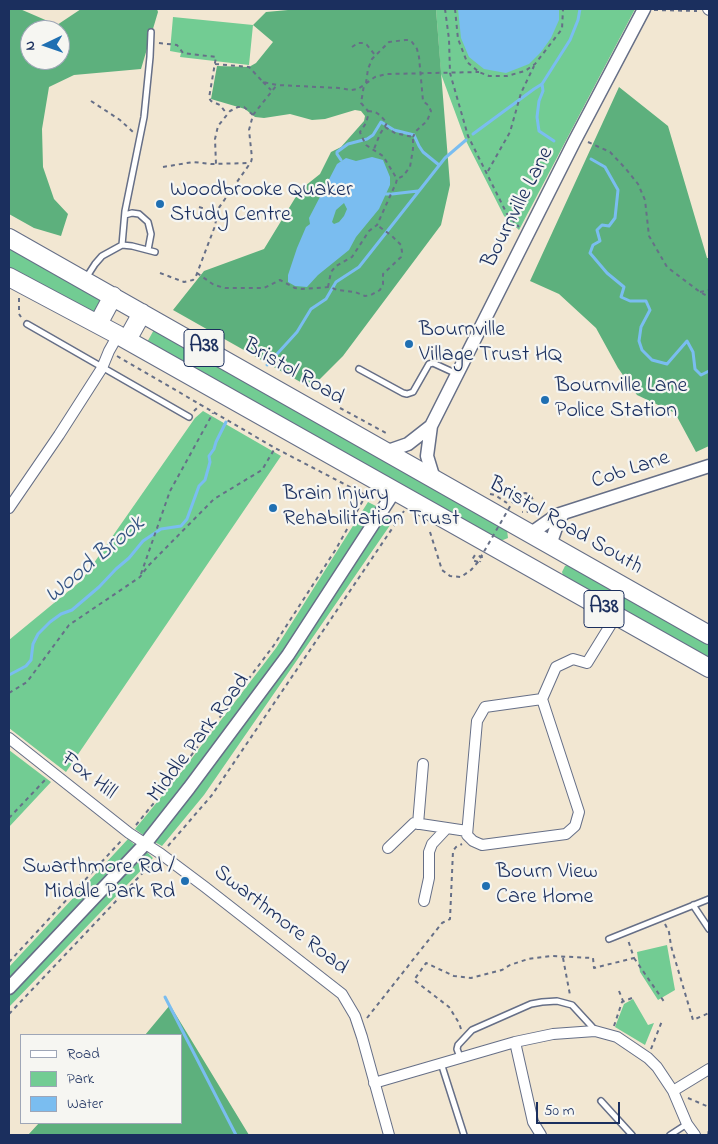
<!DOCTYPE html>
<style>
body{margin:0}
#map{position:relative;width:718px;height:1144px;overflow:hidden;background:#f2e7d2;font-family:"Indie Flower",sans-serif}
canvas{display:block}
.frame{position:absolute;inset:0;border:10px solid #1b2f5e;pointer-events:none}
.legend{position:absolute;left:20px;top:1034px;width:162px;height:90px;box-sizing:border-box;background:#f6f6f2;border:1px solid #9ea6b7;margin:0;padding:6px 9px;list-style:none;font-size:15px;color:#1b2f5e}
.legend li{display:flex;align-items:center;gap:10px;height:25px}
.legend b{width:25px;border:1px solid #9ea6b7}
.north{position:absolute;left:20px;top:20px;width:50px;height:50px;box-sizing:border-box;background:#f6f6f2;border:1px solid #9ea6b7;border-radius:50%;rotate:267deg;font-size:14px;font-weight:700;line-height:20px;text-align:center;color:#1b2f5e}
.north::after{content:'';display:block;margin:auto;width:18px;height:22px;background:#1f6fb2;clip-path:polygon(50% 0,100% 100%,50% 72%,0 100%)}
.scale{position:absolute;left:536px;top:1102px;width:84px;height:22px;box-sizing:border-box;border:2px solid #1b2f5e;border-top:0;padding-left:6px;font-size:15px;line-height:18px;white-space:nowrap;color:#1b2f5e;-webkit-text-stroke:4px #f6f6f2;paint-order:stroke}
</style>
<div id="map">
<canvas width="718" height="1144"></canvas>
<div class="frame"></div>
<ul class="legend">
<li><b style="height:6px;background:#fff"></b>Road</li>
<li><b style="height:14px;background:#72cc93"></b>Park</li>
<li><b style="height:14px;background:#7abdf0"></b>Water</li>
</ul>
<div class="north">N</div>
<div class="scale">50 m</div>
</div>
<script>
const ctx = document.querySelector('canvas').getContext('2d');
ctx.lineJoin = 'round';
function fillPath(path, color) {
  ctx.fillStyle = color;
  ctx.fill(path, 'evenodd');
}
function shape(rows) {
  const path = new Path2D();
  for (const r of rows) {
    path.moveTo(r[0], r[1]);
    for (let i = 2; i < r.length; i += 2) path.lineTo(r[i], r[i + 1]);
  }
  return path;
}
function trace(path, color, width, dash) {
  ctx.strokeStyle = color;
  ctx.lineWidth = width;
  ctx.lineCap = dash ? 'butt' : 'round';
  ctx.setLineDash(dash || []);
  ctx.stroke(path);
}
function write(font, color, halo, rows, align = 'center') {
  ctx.font = font + ' "Indie Flower",sans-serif';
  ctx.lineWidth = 4.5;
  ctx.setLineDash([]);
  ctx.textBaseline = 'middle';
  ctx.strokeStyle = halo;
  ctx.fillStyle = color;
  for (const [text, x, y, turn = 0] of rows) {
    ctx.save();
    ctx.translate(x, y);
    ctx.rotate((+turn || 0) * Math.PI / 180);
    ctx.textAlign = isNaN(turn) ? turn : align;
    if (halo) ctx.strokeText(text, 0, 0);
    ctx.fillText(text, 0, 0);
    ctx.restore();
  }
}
fillPath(shape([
 [436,9,635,9,519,230,504,216,465,139,441,74],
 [173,17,253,25,249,65,180,57,181,53,170,51],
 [9,246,102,297,94,314,9,269],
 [156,326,507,530,508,538,498,542,145,346],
 [203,411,281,456,66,772,9,728,9,640,82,580,195,418],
 [368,502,380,508,280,659,146,837,135,829,176,779,276,648],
 [387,512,395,518,204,795,162,846,151,840],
 [572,563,709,640,709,660,564,579,562,572,565,566],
 [9,750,51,782,9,827],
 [128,839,135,845,9,982,9,967],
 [144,849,153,858,9,1007,9,995],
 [667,945,675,990,658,1000,640,972,637,952],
 [633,999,648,1025,654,1023,645,1045,615,1027,624,1004]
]), '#72cc93');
fillPath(shape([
 [9,9,20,9,57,25,81,9,157,9,158,12,141,69,74,75,49,87,42,129,43,167,54,199,68,214,61,236,34,228,9,214],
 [30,30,60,30,60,60,30,60],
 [299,9,436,9,450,185,441,225,343,356,311,388,173,310,204,271,264,249,300,190,320,174,331,152,341,147,364,121,365,116,361,111,355,110,325,119,312,120,290,114,264,118,255,117,245,109,211,99,217,66,249,67,256,63,273,42,253,25,266,12],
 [619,87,668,126,707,258,709,258,709,446,696,452,675,413,637,395,618,368,596,328,559,294,530,281],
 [170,1005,249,1135,28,1135,39,1123,181,1123,181,1035,145,1035]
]), '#5db07d');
fillPath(shape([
 [458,9,559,9,559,20,551,38,541,52,529,64,506,73,484,69,469,57,461,38],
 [372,157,383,160,390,177,390,185,379,209,356,237,349,250,318,275,307,287,295,286,288,282,288,275,297,248,306,227,310,224,309,218,337,164,346,158,356,161],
 [344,203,347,209,344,216,339,222,334,224,332,222,336,210]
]), '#7abdf0');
trace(shape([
 [473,134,534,89,542,84],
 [554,141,539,131,537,117,539,101,543,91,542,84,570,40,578,20,580,9],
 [591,159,605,167,618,190,615,218,609,226,602,225,597,230,600,241,593,245,590,253,607,273,624,287,621,297,630,301,646,301,650,310,641,327,639,341,642,350,652,360,667,364,687,341,693,352,695,369,701,375,709,371],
 [341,160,337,154,337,152,348,144,367,139,373,135,381,122,394,130,414,135,419,146,423,152,439,165],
 [386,194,390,194],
 [392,194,418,191],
 [267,365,297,332,311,309,326,299,336,282,359,267,445,158,466,140],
 [9,675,26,666,31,660,33,644,38,634,50,622,61,614,72,610,99,587,116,569,129,558,143,541,161,529,181,526,187,519,199,486,205,480,210,462,209,456,214,449,216,442,226,422],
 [165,997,236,1135]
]), '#7abdf0', 3);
const service = shape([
 [125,215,132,213,139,214,148,222,151,234,148,250],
 [122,245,125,211,144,117,150,57,151,32],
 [86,278,95,264,102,256,122,245,132,246,155,252],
 [27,324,189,417],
 [359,369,403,393,407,394,413,392,429,364,433,363,457,374],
 [693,905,709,929],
 [609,939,709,899],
 [460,1057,457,1049,458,1045,472,1030,531,1004,542,1002,557,1001,572,1005,595,1030],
 [441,1063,464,1135],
 [601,1101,632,1135],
 [670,1135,687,1124]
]);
const minor = shape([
 [708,9,709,10],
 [9,508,59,435,102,368,109,351,118,335],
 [542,699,579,812,575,826,566,834,482,845,473,841,467,835,477,721,485,707,542,699,556,667,573,659,587,663,616,616],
 [9,738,129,833,161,854,205,887,342,994,355,1016,362,1037,389,1135],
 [418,824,423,764],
 [388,848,414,823,467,831],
 [424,901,429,878,429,852,432,844,447,828],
 [515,1042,533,1122,541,1135],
 [374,1083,515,1042,553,1034,595,1031,617,1037,648,1058,657,1067,673,1091,687,1124,695,1135],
 [673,1091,709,1069]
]);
const tertiary = shape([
 [385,452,408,444,431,426],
 [434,479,427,456,431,426,574,142,644,9],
 [530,534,557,515,709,466],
 [550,545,559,519,564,513],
 [9,988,145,844,189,788,288,655,394,492]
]);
const trunk = shape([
 [9,238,709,635],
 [9,277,118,335,709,668],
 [98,324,113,296],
 [127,340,142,313]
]);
trace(service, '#666f87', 8);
trace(minor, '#666f87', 12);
trace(tertiary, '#666f87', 15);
trace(trunk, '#666f87', 20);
trace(shape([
 [445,9,449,39,450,73,468,136,507,214,519,227],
 [455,9,458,39,467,62,479,72,489,76,507,76,525,71,535,64,562,29,563,9],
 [654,10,697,11],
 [159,43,177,45,183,53,216,57,209,98,211,101,220,105,227,114],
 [352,47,358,43,363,43,367,45,375,55],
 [215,64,249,67,263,82,277,85,339,88,351,90,358,89,375,77,387,74,479,72],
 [263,82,271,90],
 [366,83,368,69,372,59,389,42,405,40,409,40,412,42,417,49,419,57,423,101,428,105,431,111,427,121,416,131,413,137],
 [91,101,120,120,133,132],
 [368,111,375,112,380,115,387,123,380,134,374,149],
 [253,115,276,86],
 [385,127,395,133,413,137,413,149,410,167,403,176,397,179],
 [588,142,610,152,626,169,638,184,645,200,649,236,667,267,700,292,709,297],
 [163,167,193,162,211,164,250,163],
 [488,171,510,132,521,93,534,66],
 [199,207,217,213],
 [160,273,184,282,193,280,196,276,215,226,218,209,251,162,252,158,249,130,253,115,244,107,238,107,230,111,218,126,215,139,216,164],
 [197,273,214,285,225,288,264,288,280,280,295,288,302,289,330,287,337,290,355,292,365,296,371,295,380,290,383,284,383,274,401,257,402,252,401,245,392,236,377,225],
 [328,287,331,272,336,266,352,257,369,231,377,225,396,183,397,179,383,156,366,145,361,135,360,132,366,123,368,116,368,111,361,103,364,85],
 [700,292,709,290],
 [19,298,19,314,21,317],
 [117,356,275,448,375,500],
 [340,408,386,433],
 [194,411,201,404],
 [490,494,495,495,507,503],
 [512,503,519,494,526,493,531,496,534,502,532,508,527,512,522,512],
 [478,562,472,560,475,555,482,557,480,562],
 [141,574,170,491,213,413],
 [9,693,27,682,69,625,140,577,148,566,214,499,262,470,275,448],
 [9,818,45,780],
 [136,825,175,777,274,645,336,549,366,495],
 [168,846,212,795,404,511],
 [665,924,669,932,671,946,693,1020,709,1013],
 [563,958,570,995],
 [634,958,665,1003],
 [9,962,121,841],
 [619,991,623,1001],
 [9,1014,154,861],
 [367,1018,442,923,450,919,453,851,456,847,462,844],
 [614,1026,622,1002,632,998],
 [461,1029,459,1023,449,1007,414,980,426,963,454,976,471,978,502,970,510,965,528,959,551,956,593,958,594,968,634,958,628,940],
 [651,1049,662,1021],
 [688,1098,709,1107],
 [708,1135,709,1128]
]), '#666f87', 2, [4, 4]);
trace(service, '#fff', 5);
trace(minor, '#fff', 10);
trace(tertiary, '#fff', 12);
trace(trunk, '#fff', 18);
trace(shape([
 [430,532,442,570,450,576,461,577,471,570,478,562,512,503]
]), '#666f87', 2, [4, 4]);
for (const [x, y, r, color] of [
 [160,204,5,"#1f6fb2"],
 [409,344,5,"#1f6fb2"],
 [545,400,5,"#1f6fb2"],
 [273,508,5,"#1f6fb2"],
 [185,881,5,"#1f6fb2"],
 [486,886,5,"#1f6fb2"]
]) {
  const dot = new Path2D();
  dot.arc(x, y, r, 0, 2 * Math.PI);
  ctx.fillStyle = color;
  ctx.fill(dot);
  trace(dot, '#f6f6f2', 2);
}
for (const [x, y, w] of [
 [204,348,40],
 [604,609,40]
]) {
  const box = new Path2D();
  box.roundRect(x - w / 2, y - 18.5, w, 37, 4);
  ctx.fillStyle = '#f6f6f2';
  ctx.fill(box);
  trace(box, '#1b2f5e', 1);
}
write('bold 21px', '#1b2f5e', null, [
 ["A38",204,348],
 ["A38",604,609]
]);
write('22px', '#1b2f5e', '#f6f6f2', [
 ["Woodbrooke Quaker",170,191],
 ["Study Centre",170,216],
 ["Bournville",419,331],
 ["Village Trust HQ",419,356],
 ["Bournville Lane",555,387],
 ["Police Station",555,412],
 ["Brain Injury",283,495],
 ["Rehabilitation Trust",283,520],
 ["Swarthmore Rd /",175,868,"right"],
 ["Middle Park Rd",175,893,"right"],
 ["Bourn View",496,873],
 ["Care Home",496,898]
], 'left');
write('22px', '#1b2f5e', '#f6f6f2', [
 ["Bournville Lane",519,208,-63],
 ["Bristol Road",293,373,30],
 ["Cob Lane",631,471,-18],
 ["Bristol Road South",565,527,30],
 ["Middle Park Road",200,739,-53],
 ["Fox Hill",88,777,38],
 ["Swarthmore Road",280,921,38]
]);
write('italic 24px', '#335282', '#f6f6f2', [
 ["Wood Brook",96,561,-40]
]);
</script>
